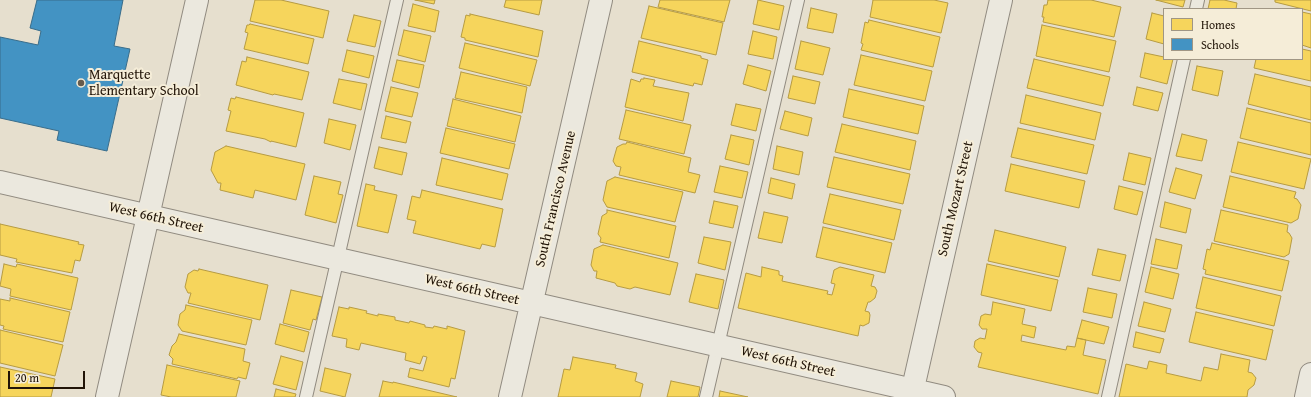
<!DOCTYPE html>
<style>
body{margin:0}
#map{position:relative;width:1311px;height:397px;overflow:hidden;background:#e6dfce;font-family:"Gentium Book Plus",serif}
canvas{display:block}
.legend{position:absolute;left:1163px;top:8px;width:140px;height:52px;box-sizing:border-box;background:#f5edd8;border:1px solid #a09684;margin:0;padding:5px 7px;list-style:none;font-size:12px;color:#211407}
.legend li{display:flex;align-items:center;gap:8px;height:20px}
.legend b{width:20px;border:1px solid #a09684}
.scale{position:absolute;left:8px;top:371px;width:77px;height:18px;box-sizing:border-box;border:2px solid #211407;border-top:0;padding-left:5px;font-size:12px;line-height:14px;white-space:nowrap;color:#211407;-webkit-text-stroke:3px #f5edd8;paint-order:stroke}
</style>
<div id="map">
<canvas width="1311" height="397"></canvas>
<ul class="legend">
<li><b style="height:11px;background:#f6d55c"></b>Homes</li>
<li><b style="height:11px;background:#4393c3"></b>Schools</li>
</ul>
<div class="scale">20 m</div>
</div>
<script>
const ctx = document.querySelector('canvas').getContext('2d');
ctx.lineJoin = 'round';
function fillPath(path, color) {
  ctx.fillStyle = color;
  ctx.fill(path, 'evenodd');
}
function shape(rows) {
  const path = new Path2D();
  for (const r of rows) {
    path.moveTo(r[0], r[1]);
    for (let i = 2; i < r.length; i += 2) path.lineTo(r[i], r[i + 1]);
  }
  return path;
}
function trace(path, color, width, dash) {
  ctx.strokeStyle = color;
  ctx.lineWidth = width;
  ctx.lineCap = dash ? 'butt' : 'round';
  ctx.setLineDash(dash || []);
  ctx.stroke(path);
}
function write(font, color, halo, rows, align = 'center') {
  ctx.font = font + ' "Gentium Book Plus",serif';
  ctx.lineWidth = 4;
  ctx.setLineDash([]);
  ctx.textBaseline = 'middle';
  ctx.strokeStyle = halo;
  ctx.fillStyle = color;
  for (const [text, x, y, turn = 0] of rows) {
    ctx.save();
    ctx.translate(x, y);
    ctx.rotate((+turn || 0) * Math.PI / 180);
    ctx.textAlign = isNaN(turn) ? turn : align;
    if (halo) ctx.strokeText(text, 0, 0);
    ctx.fillText(text, 0, 0);
    ctx.restore();
  }
}
const homes = shape([
 [255,0,281,0,329,11,323,38,250,21,255,0],
 [415,0,435,0,434,4,415,0],
 [506,0,542,0,539,15,504,7,506,0],
 [660,0,730,0,724,22,658,7,660,0],
 [758,0,784,6,779,30,753,24,758,0],
 [873,0,934,0,948,3,941,33,870,17,873,0],
 [1048,0,1091,0,1121,7,1114,37,1043,22,1044,17,1042,17,1044,5,1047,5,1048,0],
 [1156,0,1185,0,1183,7,1156,0],
 [1210,0,1224,0,1237,3,1236,9,1208,9,1210,0],
 [1275,0,1311,0,1311,11,1275,2,1275,0],
 [413,4,439,11,435,32,408,26,413,4],
 [649,6,723,23,716,55,641,38,649,6],
 [811,8,837,14,833,33,807,28,811,8],
 [1302,12,1311,14,1311,48,1302,45,1302,12],
 [1152,13,1164,16,1164,44,1146,39,1152,13],
 [470,14,543,31,538,57,465,40,465,38,461,37,466,15,470,16,470,14],
 [354,15,381,21,375,47,347,41,354,15],
 [869,20,940,37,933,67,861,50,863,44,861,43,865,22,868,23,869,20],
 [250,24,314,39,308,64,244,49,248,33,245,32,247,25,249,25,250,24],
 [1042,25,1116,41,1109,72,1036,56,1042,25],
 [404,30,431,36,425,62,398,55,404,30],
 [753,31,777,37,773,59,748,54,753,31],
 [639,41,701,56,701,58,708,60,702,85,694,83,693,86,632,72,639,41],
 [801,41,830,48,823,75,795,69,801,41],
 [465,43,537,60,530,86,459,68,465,43],
 [1302,49,1311,51,1311,81,1254,68,1256,59,1302,59,1302,49],
 [347,50,374,56,369,78,342,71,347,50],
 [1145,53,1164,57,1164,59,1173,59,1167,84,1140,77,1145,53],
 [861,55,932,71,925,101,854,85,861,55],
 [247,57,309,72,302,100,274,94,273,95,236,85,242,61,246,62,247,57],
 [1034,59,1110,77,1103,106,1027,88,1034,59],
 [397,60,424,65,419,88,392,81,397,60],
 [748,65,771,71,766,91,743,84,748,65],
 [1197,66,1223,71,1218,96,1192,90,1197,66],
 [461,72,527,87,522,113,455,98,461,72],
 [1255,74,1311,87,1311,120,1248,104,1255,74],
 [793,76,820,82,815,104,788,98,793,76],
 [644,78,655,80,653,86,689,93,683,121,625,107,631,79,640,82,641,79,644,79,644,78],
 [339,79,367,84,361,110,333,103,339,79],
 [391,87,418,93,412,117,385,111,391,87],
 [1137,87,1163,93,1158,111,1133,105,1137,87],
 [849,89,924,106,918,134,843,117,849,89],
 [1026,95,1101,113,1095,140,1020,123,1026,95],
 [236,97,304,113,296,147,271,141,271,142,265,139,226,131,231,111,228,110,231,98,235,99,236,97],
 [453,99,521,116,515,142,447,126,453,99],
 [736,104,761,109,756,131,731,125,736,104],
 [1247,108,1311,123,1311,155,1240,138,1247,108],
 [626,110,691,125,684,154,619,139,626,110],
 [785,111,812,118,808,136,780,129,785,111],
 [386,116,411,122,406,143,381,138,386,116],
 [329,119,356,125,350,150,324,143,329,119],
 [842,124,916,141,910,170,835,152,842,124],
 [446,128,515,144,509,169,440,153,446,128],
 [1018,128,1094,145,1087,174,1011,157,1018,128],
 [1182,134,1207,140,1202,161,1176,156,1182,134],
 [731,135,754,140,749,165,725,159,731,135],
 [627,142,691,158,688,172,700,175,695,193,619,175,621,167,616,166,613,161,617,147,623,144,626,144,627,142],
 [1238,142,1311,159,1304,189,1231,172,1238,142],
 [226,146,305,164,296,200,255,190,253,198,220,190,221,183,218,183,211,170,215,152,226,146],
 [777,146,803,152,799,175,773,169,777,146],
 [379,147,407,153,402,175,374,168,379,147],
 [1129,153,1151,158,1145,185,1123,180,1129,153],
 [834,157,910,174,903,204,827,187,834,157],
 [442,158,508,174,502,200,436,185,442,158],
 [1011,164,1085,181,1079,208,1005,191,1011,164],
 [720,166,748,172,742,198,714,192,720,166],
 [1176,168,1202,175,1195,199,1169,192,1176,168],
 [314,176,341,182,338,194,343,195,336,223,305,215,314,176],
 [1230,176,1296,192,1294,198,1297,199,1301,205,1298,219,1291,223,1223,207,1230,176],
 [615,177,683,192,675,222,607,207,603,200,607,181,615,177],
 [771,178,795,184,792,199,768,193,771,178],
 [366,184,375,186,374,190,397,195,388,233,357,226,366,184],
 [1119,186,1143,192,1137,215,1114,209,1119,186],
 [422,190,503,209,495,247,482,244,480,249,413,233,416,221,407,219,412,196,420,198,422,190],
 [830,194,901,210,894,240,823,223,830,194],
 [714,201,738,206,733,228,709,223,714,201],
 [1165,202,1191,209,1186,233,1160,227,1165,202],
 [607,210,676,226,669,258,600,242,601,238,598,234,602,216,607,213,607,210],
 [1221,210,1288,225,1287,232,1289,233,1292,238,1289,254,1284,257,1214,241,1221,210],
 [764,212,788,217,782,243,758,238,764,212],
 [0,224,79,242,78,244,84,245,80,261,75,260,72,273,16,262,17,259,0,255,0,224],
 [823,227,892,243,885,273,816,257,823,227],
 [995,230,1066,247,1059,277,988,261,995,230],
 [704,237,731,242,725,270,698,263,704,237],
 [1156,239,1182,245,1177,269,1151,264,1156,239],
 [1212,243,1289,261,1282,291,1205,274,1206,270,1203,269,1207,249,1210,250,1212,243],
 [603,245,678,263,670,295,635,287,630,289,617,286,615,283,596,278,597,271,594,271,591,265,594,249,603,245],
 [1098,249,1126,255,1120,281,1092,275,1098,249],
 [4,264,16,267,17,264,78,278,71,310,10,296,11,289,0,286,4,264],
 [987,264,1058,280,1051,311,981,295,987,264],
 [762,267,779,271,779,275,783,276,782,281,828,291,827,294,832,295,835,284,831,283,834,270,840,267,874,275,871,286,875,287,877,291,875,298,870,302,868,302,865,311,869,312,870,315,869,323,863,326,860,325,858,336,738,308,746,273,761,277,762,267],
 [1151,267,1179,274,1173,299,1145,292,1151,267],
 [199,269,268,285,260,320,188,303,191,293,188,293,185,287,188,274,194,270,198,271,199,269],
 [696,274,724,280,718,309,689,302,696,274],
 [1203,277,1281,296,1274,326,1196,308,1203,277],
 [1088,288,1117,294,1112,318,1083,312,1088,288],
 [291,290,322,297,316,320,313,319,310,330,283,323,291,290],
 [10,298,70,312,63,342,3,329,4,326,0,325,0,299,10,301,10,298],
 [993,302,1025,309,1022,324,1036,327,1034,338,1022,335,1021,341,1066,350,1067,346,1075,347,1077,338,1086,340,1083,355,1106,360,1098,394,978,367,982,353,978,352,974,347,975,341,980,338,985,339,987,329,982,329,979,325,981,316,985,314,991,315,993,302],
 [1144,302,1171,309,1165,332,1138,326,1144,302],
 [186,305,252,320,246,345,182,331,178,325,180,314,185,310,186,305],
 [339,307,349,309,349,307,367,311,366,313,378,316,378,314,395,317,395,320,409,323,410,321,425,325,425,327,433,328,434,326,447,329,447,326,465,331,455,379,451,378,449,387,408,377,410,368,423,371,427,357,423,356,420,364,405,360,406,353,361,343,359,350,346,347,347,339,332,336,339,307],
 [1196,312,1273,330,1266,360,1189,342,1196,312],
 [1082,320,1109,327,1104,344,1077,338,1082,320],
 [280,324,309,332,304,352,275,344,280,324],
 [0,330,63,345,55,376,0,363,0,330],
 [1136,332,1164,339,1160,353,1133,347,1136,332],
 [179,334,245,349,243,361,250,363,246,379,238,377,237,379,172,364,173,359,169,355,172,346,176,342,179,334],
 [1221,354,1250,360,1248,372,1252,373,1256,378,1254,385,1248,390,1247,397,1119,397,1126,364,1147,369,1149,361,1167,365,1166,373,1201,381,1204,367,1218,370,1221,354],
 [281,356,303,362,296,390,273,384,281,356],
 [573,357,616,365,615,368,637,373,635,381,643,384,640,397,558,397,564,369,570,370,573,357],
 [167,365,240,381,236,397,171,397,161,395,167,365],
 [0,367,55,379,51,397,0,397,0,367],
 [325,368,351,374,345,397,320,391,325,368],
 [383,381,393,383,393,382,457,397,379,397,383,381],
 [671,381,700,387,698,397,667,397,671,381],
 [276,389,296,394,295,397,274,397,276,389],
 [720,391,748,397,719,397,720,391]
]);
fillPath(homes, '#f6d55c');
trace(homes, '#b69b42', 1);
const schools = shape([
 [37,0,123,0,114,46,130,49,107,151,57,140,59,131,0,118,0,37,38,45,41,31,30,28,37,0]
]);
fillPath(schools, '#4393c3');
trace(schools, '#396d8b', 1);
const service = shape([
 [1196,9,1198,0],
 [306,397,397,0],
 [706,397,798,0],
 [1108,397,1184,59]
]);
const minor = shape([
 [0,182,944,397],
 [107,397,197,0],
 [510,397,601,0],
 [911,397,1001,0]
]);
const tertiary = shape([
 [1306,397,1311,374]
]);
trace(service, '#918b80', 14);
trace(minor, '#918b80', 24);
trace(tertiary, '#918b80', 24);
trace(service, '#ebe8de', 12);
trace(minor, '#ebe8de', 22);
trace(tertiary, '#ebe8de', 22);
for (const [x, y, r, color] of [
 [81,83,4,"#665b4d"]
]) {
  const dot = new Path2D();
  dot.arc(x, y, r, 0, 2 * Math.PI);
  ctx.fillStyle = color;
  ctx.fill(dot);
  trace(dot, '#f5edd8', 1.5);
}
write('14px', '#211407', '#f5edd8', [
 ["Marquette",89,75],
 ["Elementary School",89,91]
], 'left');
write('14px', '#211407', '#f5edd8', [
 ["South Francisco Avenue",556,199,-77],
 ["South Mozart Street",956,199,-77],
 ["West 66th Street",156,218,13],
 ["West 66th Street",472,290,13],
 ["West 66th Street",788,362,13]
]);
</script>
